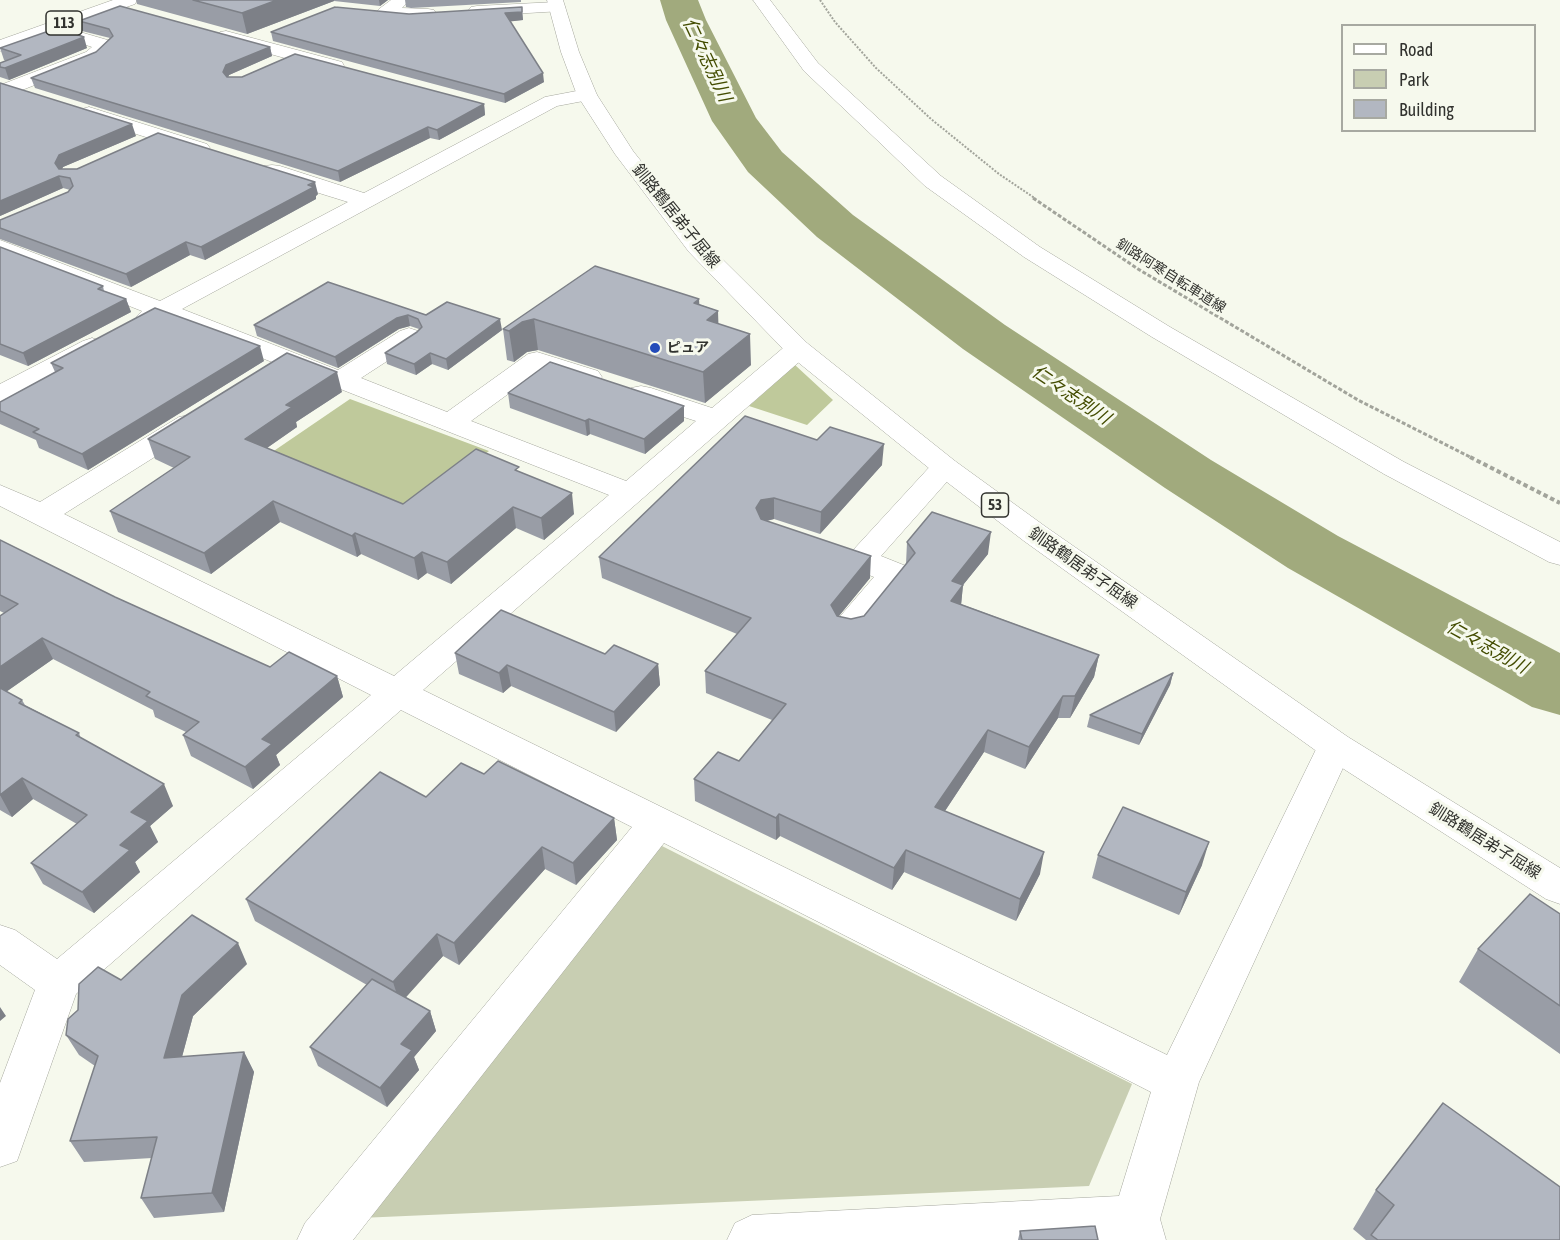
<!DOCTYPE html>
<meta charset="utf-8">
<style>
body{margin:0}
#map{position:relative;width:1560px;height:1240px;overflow:hidden;background:#f6f9ed;font-family:"Asap Condensed",sans-serif}
canvas{display:block}
.legend{position:absolute;left:1341px;top:24px;width:195px;height:108px;box-sizing:border-box;background:#f6f9ed;border:2px solid #a7a9a1;margin:0;padding:8px 10px;list-style:none;font-size:18px;color:#31322e}
.legend li{display:flex;align-items:center;gap:12px;height:30px}
.legend b{width:30px;border:2px solid #a7a9a1}
</style>
<div id="map">
<canvas width="1560" height="1240"></canvas>
<ul class="legend">
<li><b style="height:8px;background:#fff"></b>Road</li>
<li><b style="height:16px;background:#c8ceb2"></b>Park</li>
<li><b style="height:16px;background:#b2b7c1"></b>Building</li>
</ul>
</div>
<script>
const ctx = document.querySelector('canvas').getContext('2d');
ctx.lineJoin = 'round';
function fillPath(path, color) {
  ctx.fillStyle = color;
  ctx.fill(path, 'evenodd');
}
function shape(rows) {
  const path = new Path2D();
  for (const r of rows) {
    path.moveTo(r[0], r[1]);
    for (let i = 2; i < r.length; i += 2) path.lineTo(r[i], r[i + 1]);
  }
  return path;
}
function trace(path, color, width, dash) {
  ctx.strokeStyle = color;
  ctx.lineWidth = width;
  ctx.lineCap = dash ? 'butt' : 'round';
  ctx.setLineDash(dash || []);
  ctx.stroke(path);
}
function write(font, color, halo, rows, align = 'center') {
  ctx.font = font + ' "Asap Condensed","Noto Sans JP",sans-serif';
  ctx.lineWidth = 6;
  ctx.setLineDash([]);
  ctx.textBaseline = 'middle';
  ctx.strokeStyle = halo;
  ctx.fillStyle = color;
  for (const [text, x, y, turn = 0] of rows) {
    ctx.save();
    ctx.translate(x, y);
    ctx.rotate((+turn || 0) * Math.PI / 180);
    ctx.textAlign = isNaN(turn) ? turn : align;
    if (halo) ctx.strokeText(text, 0, 0);
    ctx.fillText(text, 0, 0);
    ctx.restore();
  }
}
fillPath(shape([
 [660,845,1132,1084,1089,1186,360,1218]
]), '#c8ceb2');
fillPath(shape([
 [795,365,833,400,807,425,749,406],
 [350,399,489,451,405,517,262,459]
]), '#bfc99b');
fillPath(shape([
 [660,0,698,0,706,20,756,118,782,152,853,215,1005,325,1211,460,1338,536,1560,653,1560,715,1532,707,1288,568,1165,488,963,349,817,237,748,172,712,121,666,20,660,0]
]), '#a1aa7d');
const minor = shape([
 [391,0,410,0,402,8,428,9,434,10,437,14,434,18,428,19,379,17,376,13,379,9,391,0],
 [753,0,770,0,818,63,941,176,1040,247,1170,327,1404,462,1560,542,1560,565,1549,562,1384,474,1152,337,1024,257,925,186,877,140,804,71,753,0],
 [556,2,562,3,565,7,562,11,477,16,471,15,468,11,471,7,477,6,556,2],
 [226,31,342,62,344,66,342,70,335,72,220,40,217,36,220,32,226,31],
 [80,32,111,41,114,45,98,60,17,92,3,92,0,88,3,84,86,52,92,47,74,41,71,37,74,33,80,32],
 [587,89,594,91,597,95,594,99,557,106,182,309,338,370,400,331,409,328,418,331,422,336,418,341,361,378,447,412,528,354,537,352,598,371,602,377,598,383,589,385,541,370,471,421,626,481,696,421,631,400,627,394,631,388,641,386,651,388,712,408,789,343,798,341,807,343,811,349,807,355,423,690,1167,1055,1322,737,1335,733,1348,737,1353,746,1199,1082,1160,1219,1166,1240,727,1240,735,1223,752,1215,1119,1196,1151,1092,664,843,353,1240,297,1240,305,1223,632,827,401,710,76,994,17,1161,0,1167,0,1083,35,990,0,965,0,925,15,930,57,959,371,695,0,506,0,485,40,502,179,417,189,415,199,417,203,423,199,429,64,514,394,676,609,495,163,319,149,325,140,322,136,317,142,311,0,255,0,240,160,301,348,202,264,176,261,171,264,166,272,165,280,166,364,193,545,97,587,89],
 [89,107,207,144,210,148,207,152,200,154,82,117,79,113,82,109,89,107],
 [92,338,101,341,105,346,101,351,10,401,0,403,0,384,83,341,92,338],
 [945,458,955,461,960,467,881,556,906,566,911,573,861,636,849,639,837,636,832,628,837,620,874,577,849,567,844,560,935,461,945,458]
]);
const major = shape([
 [113,0,137,0,135,4,0,51,0,40,113,0],
 [547,0,563,0,579,52,597,95,633,151,705,242,807,343,955,461,1046,527,1348,737,1560,868,1560,904,1546,899,1322,755,1024,541,935,473,789,355,689,252,615,154,577,95,561,52,547,0]
]);
trace(minor, '#a5a79d', 1);
trace(major, '#a5a79d', 1);
trace(shape([
 [820,0,835,22,876,68,931,119,999,174,1036,199]
]), '#a2a49b', 2, [2, 1.5]);
trace(shape([
 [1033,198,1138,269,1358,400,1472,458]
]), '#a2a49b', 3, [4, 2]);
trace(shape([
 [1470,457,1560,503]
]), '#a2a49b', 4, [4.5, 3]);
fillPath(minor, '#fff');
fillPath(major, '#fff');
fillPath(shape([
 [136,0,388,0,380,6,334,1,247,34,137,4],
 [405,0,521,0,521,2,411,8,406,7],
 [522,7,523,20,510,21,544,82,505,103,273,41,271,32],
 [79,21,270,47,272,56,229,75,228,77,484,104,485,115,439,140,430,138,340,182,35,88,31,78,96,52,110,38,82,31],
 [70,32,87,48,9,80,0,77,0,63,6,61,4,60,0,48],
 [0,83,136,136,63,167,62,169,318,194,316,196,316,199,205,260,190,255,131,287,0,239,0,220,68,192,70,190,63,188,0,216],
 [0,247,103,286,104,291,126,299,131,312,28,366,0,355],
 [595,266,718,311,718,324,751,365,705,403,538,350,527,352,514,362,507,360,503,329],
 [328,282,426,315,502,330,448,370,432,364,416,375,387,364,385,353,417,332,419,329,410,326,399,329,338,368,257,336,254,325],
 [264,361,88,470,39,448,36,440,0,424,0,402,55,372,51,363],
 [342,392,296,422,297,427,267,448,403,504,520,472,574,514,544,540,516,528,451,584,427,573,418,580,361,554,357,557,280,522,211,574,118,532,110,511,174,468,155,459,148,439],
 [508,393,684,406,684,421,645,454,590,434,587,436,510,408],
 [745,416,882,465,820,534,774,519,767,521,870,578,838,617,851,619,864,616,906,564,907,542,988,554,963,585,961,604,1099,655,1094,677,1070,718,1058,718,1025,769,984,752,945,811,1040,874,1016,921,904,872,892,890,780,836,776,840,695,801,694,779,739,761,772,720,706,693,705,671,737,634,602,578,599,557],
 [0,540,115,597,270,667,337,676,343,697,276,755,280,765,253,789,191,756,183,735,186,732,155,717,153,710,53,659,6,692,22,700,25,705,79,733,81,739,173,806,150,826,158,842,135,862,140,872,94,913,43,884,31,863,77,824,33,799,12,817,0,810,0,616,4,613,0,611],
 [455,653,605,654,658,664,660,685,616,732,511,686,503,693,459,674],
 [1173,673,1170,685,1139,745,1087,727,1090,715],
 [484,774,614,818,617,840,576,885,545,869,459,965,443,956,405,997,430,1011,436,1031,414,1057,419,1070,387,1107,318,1066,310,1047,367,985,255,921,246,899,426,797],
 [1098,855,1202,865,1179,915,1092,878],
 [1560,914,1560,1054,1459,982,1478,949],
 [247,964,193,1016,182,1057,244,1052,254,1072,224,1212,154,1218,141,1198,152,1158,84,1162,70,1141,95,1066,79,1055,66,1035,78,1010,121,980],
 [1376,1190,1560,1240,1366,1240,1353,1229],
 [1020,1231,1098,1240,1018,1240]
]), '#999da6');
fillPath(shape([
 [277,0,334,0,334,1,247,34,242,13],
 [379,0,388,0,380,6],
 [522,12,523,20,506,22,505,13],
 [84,37,87,48,9,80,5,68],
 [270,47,272,56,229,75,226,82,223,72,226,65],
 [543,73,544,82,505,103,504,94],
 [484,104,485,115,439,140,437,130],
 [132,124,136,136,63,167,59,175,55,163,59,155],
 [428,127,430,138,340,182,338,171],
 [59,176,63,188,0,216,0,201],
 [315,182,318,194,316,196,316,199,205,260,201,247],
 [186,242,190,255,131,287,126,274],
 [126,299,131,312,28,366,23,353],
 [699,299,701,329,694,303],
 [718,311,719,342,707,320],
 [408,315,410,326,399,329,338,368,335,357,397,318],
 [500,319,502,330,448,370,446,359],
 [534,319,538,350,527,352,514,362,509,331,522,322],
 [750,334,751,365,705,403,703,372],
 [260,346,264,361,88,470,82,454],
 [430,353,432,364,416,375,414,364],
 [337,372,342,392,296,422,297,427,251,459,245,439,286,405],
 [684,406,684,421,645,454,644,439],
 [589,419,590,434,587,436,585,421],
 [884,444,882,465,820,534,821,512],
 [572,493,574,514,544,540,541,518],
 [774,498,774,519,761,522,756,508,761,500],
 [273,501,280,522,211,574,204,553],
 [513,507,516,528,451,584,447,562],
 [991,532,988,554,963,585,961,606,949,622,952,581],
 [355,533,361,554,357,557,352,536],
 [422,552,427,573,418,580,414,558],
 [871,556,870,578,830,627,831,605],
 [42,638,53,659,0,696,0,667],
 [1099,655,1094,677,1070,718,1075,696],
 [658,664,660,685,616,732,614,712],
 [507,665,511,686,503,693,499,673],
 [1173,673,1170,685,1139,745,1142,734],
 [337,676,343,697,276,755,280,765,253,789,245,767,262,739],
 [1063,696,1058,718,1025,769,1029,747],
 [988,730,984,752,933,829,935,807],
 [22,778,33,799,12,817,0,795],
 [164,784,173,806,150,826,158,842,135,862,140,872,94,913,82,892,120,845,131,812],
 [779,814,780,836,776,840,776,818],
 [614,818,617,840,576,885,573,863],
 [1209,842,1202,865,1179,915,1186,892],
 [542,847,545,869,459,965,454,943],
 [906,850,904,872,892,890,894,868],
 [1044,852,1040,874,1016,921,1020,899],
 [437,934,443,956,400,1004,393,982],
 [238,943,247,964,193,1016,176,1079,164,1058,182,995],
 [0,1007,6,1016,0,1021],
 [430,1011,436,1031,414,1057,419,1070,387,1107,380,1088,401,1044],
 [244,1052,254,1072,224,1212,212,1193]
]), '#7d8087');
const building = shape([
 [193,0,277,0,242,13,193,0],
 [120,6,270,47,226,65,223,72,227,77,242,77,295,54,484,104,437,130,428,127,338,171,31,78,96,52,113,36,109,29,79,21,120,6],
 [335,7,409,14,522,7,522,12,505,13,543,73,504,94,271,32,335,7],
 [66,25,70,32,84,37,5,68,0,67,0,63,21,55,0,48,66,25],
 [0,83,132,124,59,155,55,163,59,169,77,169,158,133,315,182,308,185,314,187,201,247,186,242,126,274,0,228,0,220,68,192,73,186,70,178,59,176,0,201,0,83],
 [0,247,103,286,98,289,126,299,23,353,0,344,0,247],
 [595,266,699,299,694,303,718,311,707,320,750,334,703,372,534,319,522,322,509,331,503,329,595,266],
 [328,282,426,315,447,302,500,319,446,359,430,353,414,364,385,353,417,332,422,327,418,319,408,315,397,318,335,357,254,325,328,282],
 [155,308,260,346,82,454,33,432,39,429,0,411,0,402,63,368,51,363,155,308],
 [287,353,337,372,286,405,292,407,245,439,403,504,476,449,519,467,515,470,572,493,541,518,513,507,447,562,422,552,414,558,355,533,352,536,273,501,204,553,110,511,190,457,148,439,287,353],
 [550,362,684,406,644,439,589,419,585,421,508,393,550,362],
 [745,416,817,440,830,427,884,444,821,512,774,498,761,500,756,508,761,519,871,556,831,605,837,616,851,619,864,616,915,553,907,542,932,512,991,532,952,581,963,585,951,601,1099,655,1075,696,1063,696,1029,747,988,730,935,807,1044,852,1020,899,906,850,894,868,779,814,776,818,694,779,718,752,739,761,786,704,705,671,751,618,599,557,745,416],
 [0,540,115,597,270,667,289,652,337,676,262,739,272,744,245,767,183,735,199,722,146,696,150,692,42,638,0,667,0,616,18,604,0,595,0,540],
 [501,610,605,654,614,645,658,664,614,712,507,665,499,673,455,653,501,610],
 [1173,673,1142,734,1090,715,1173,673],
 [0,688,22,700,19,703,79,733,76,735,164,784,131,812,148,821,120,845,130,850,82,892,31,863,87,815,22,778,0,795,0,688],
 [498,761,614,818,573,863,542,847,454,943,437,934,393,982,246,899,380,772,426,797,461,763,484,774,498,761],
 [1123,807,1209,842,1186,892,1098,855,1123,807],
 [1530,894,1560,914,1560,1006,1478,949,1530,894],
 [192,915,238,943,182,995,164,1058,244,1052,212,1193,141,1198,157,1137,70,1141,98,1056,66,1035,68,1019,78,1010,79,984,98,967,121,980,192,915],
 [372,979,430,1011,401,1044,412,1050,380,1088,310,1047,372,979],
 [1443,1103,1560,1187,1560,1240,1378,1240,1371,1235,1394,1205,1376,1190,1443,1103],
 [1095,1226,1098,1240,1022,1240,1020,1231,1095,1226]
]);
fillPath(building, '#b2b7c1');
trace(building, '#7d8087', 1.5);
for (const [x, y, r, color] of [
 [655,348,6,"#234bb9"]
]) {
  const dot = new Path2D();
  dot.arc(x, y, r, 0, 2 * Math.PI);
  ctx.fillStyle = color;
  ctx.fill(dot);
  trace(dot, '#f6f9ed', 2);
}
write('14px', '#31322e', '#f6f9ed', [
 ["釧路阿寒自転車道線",1171,276,32]
]);
write('bold 14px', '#31322e', '#f6f9ed', [
 ["ピュア",667,348]
], 'left');
for (const [x, y, w] of [
 [64,23,36],
 [995,505,27]
]) {
  const box = new Path2D();
  box.roundRect(x - w / 2, y - 12, w, 24, 4.5);
  ctx.fillStyle = '#f6f9ed';
  ctx.fill(box);
  trace(box, '#31322e', 1.5);
}
write('bold 15px', '#31322e', null, [
 ["113",64,23],
 ["53",995,505]
]);
write('16px', '#31322e', '#f6f9ed', [
 ["釧路鶴居弟子屈線",676,216,51],
 ["釧路鶴居弟子屈線",1083,568,35],
 ["釧路鶴居弟子屈線",1485,841,32]
]);
write('italic 18px', '#434c00', '#f6f9ed', [
 ["仁々志別川",707,60,65],
 ["仁々志別川",1071,395,34],
 ["仁々志別川",1487,647,29]
]);
</script>
